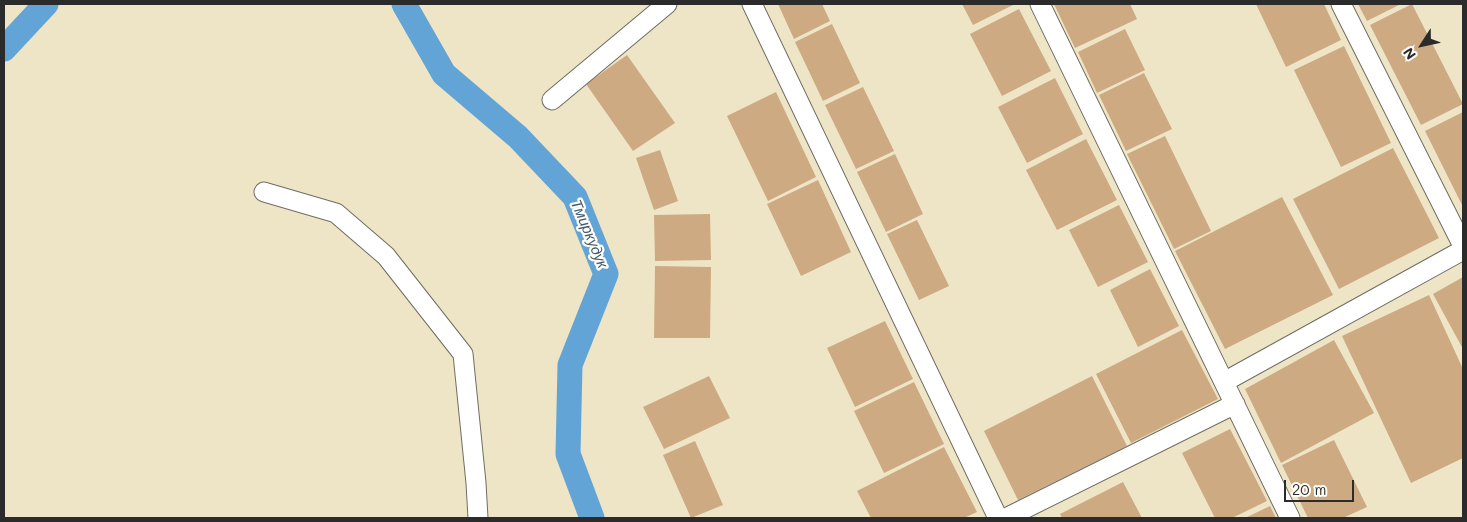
<!DOCTYPE html>
<meta charset="utf-8">
<style>
body{margin:0}
#map{position:relative;width:1467px;height:522px;overflow:hidden;background:#eee5c7;font-family:Mali,sans-serif}
canvas{display:block}
.frame{position:absolute;inset:0;border:5px solid #2b2b2b;pointer-events:none}
.north{position:absolute;left:1397px;top:20px;width:50px;height:50px;-webkit-text-stroke:4px #fdfcf7;paint-order:stroke;rotate:235deg;font-size:14px;font-weight:700;line-height:20px;text-align:center;color:#2b2b2b}
.north::after{content:'';display:block;margin:auto;width:18px;height:22px;background:#2b2b2b;clip-path:polygon(50% 0,100% 100%,50% 72%,0 100%)}
.scale{position:absolute;left:1284px;top:480px;width:70px;height:22px;box-sizing:border-box;border:2px solid #2b2b2b;border-top:0;padding-left:6px;font-size:15px;line-height:18px;white-space:nowrap;color:#2b2b2b;-webkit-text-stroke:4px #fdfcf7;paint-order:stroke}
</style>
<div id="map">
<canvas width="1467" height="522"></canvas>
<div class="frame"></div>
<div class="north">N</div>
<div class="scale">20 m</div>
</div>
<script>
const ctx = document.querySelector('canvas').getContext('2d');
ctx.lineJoin = 'round';
function shape(rows) {
  const path = new Path2D();
  for (const r of rows) {
    path.moveTo(r[0], r[1]);
    for (let i = 2; i < r.length; i += 2) path.lineTo(r[i], r[i + 1]);
  }
  return path;
}
function trace(path, color, width, dash) {
  ctx.strokeStyle = color;
  ctx.lineWidth = width;
  ctx.lineCap = dash ? 'butt' : 'round';
  ctx.setLineDash(dash || []);
  ctx.stroke(path);
}
function fillPath(path, color) {
  ctx.fillStyle = color;
  ctx.fill(path, 'evenodd');
}
function write(font, color, halo, rows, align = 'center') {
  ctx.font = font + ' Mali,sans-serif';
  ctx.lineWidth = 4.5;
  ctx.setLineDash([]);
  ctx.textBaseline = 'middle';
  ctx.strokeStyle = halo;
  ctx.fillStyle = color;
  for (const [text, x, y, turn = 0] of rows) {
    ctx.save();
    ctx.translate(x, y);
    ctx.rotate((+turn || 0) * Math.PI / 180);
    ctx.textAlign = isNaN(turn) ? turn : align;
    if (halo) ctx.strokeText(text, 0, 0);
    ctx.fillText(text, 0, 0);
    ctx.restore();
  }
}
trace(shape([
 [404,4,444,74,518,137,575,197,606,274,570,365,568,454,592,518],
 [4,49,46,4]
]), '#63a4d6', 25);
fillPath(shape([
 [778,4,822,4,830,21,794,39],
 [962,4,1015,4,973,25],
 [1054,4,1130,4,1137,19,1075,48],
 [1256,4,1324,4,1341,40,1286,67],
 [1358,4,1401,4,1367,21],
 [1412,4,1463,104,1421,125,1370,25],
 [1019,9,1051,71,1002,96,970,34],
 [832,24,860,83,823,101,795,42],
 [1125,29,1145,70,1097,93,1078,52],
 [1344,46,1391,143,1341,167,1294,70],
 [627,55,675,123,633,151,586,84],
 [1144,73,1172,129,1126,151,1099,95],
 [1055,78,1083,134,1027,163,998,107],
 [863,87,894,151,856,169,825,105],
 [776,92,816,177,768,201,727,116],
 [1463,112,1463,207,1425,131],
 [1165,136,1211,231,1174,249,1127,154],
 [1086,139,1117,200,1057,230,1026,170],
 [1393,148,1439,238,1339,289,1293,199],
 [660,150,678,201,654,210,636,158],
 [895,154,923,214,886,232,857,172],
 [818,180,851,252,801,276,767,204],
 [1282,197,1333,295,1225,349,1175,251],
 [1119,205,1148,262,1098,287,1069,230],
 [710,214,711,260,655,261,654,215],
 [917,220,949,286,919,300,887,234],
 [655,266,711,267,710,338,654,338],
 [1150,269,1179,326,1138,347,1110,290],
 [1463,277,1463,349,1433,294],
 [1429,295,1463,369,1463,458,1411,483,1342,336],
 [885,321,913,379,855,407,827,348],
 [1182,330,1218,399,1131,443,1096,374],
 [1334,340,1374,413,1281,463,1245,389],
 [709,376,730,418,664,449,643,407],
 [1092,376,1127,446,1018,500,984,431],
 [914,382,944,444,884,473,854,411],
 [1230,429,1267,501,1232,518,1215,518,1182,453],
 [1334,440,1367,507,1343,518,1308,518,1282,465],
 [695,441,723,505,691,518,663,455],
 [944,447,977,512,964,518,871,518,857,491],
 [1123,482,1142,518,1062,518,1060,514],
 [1270,506,1276,518,1245,518]
]), '#cdaa82');
const minor = shape([
 [752,4,998,518],
 [1040,4,1290,518],
 [1341,4,1463,246],
 [552,100,667,4],
 [264,192,336,213,386,256,463,354,476,483,478,518],
 [1224,382,1463,250],
 [1006,518,1235,404]
]);
trace(minor, '#6f6c62', 21);
trace(minor, '#fff', 19);
write('italic 15px', '#415b6f', '#fdfcf7', [
 ["Тмиркудук",589,234,67]
]);
</script>
